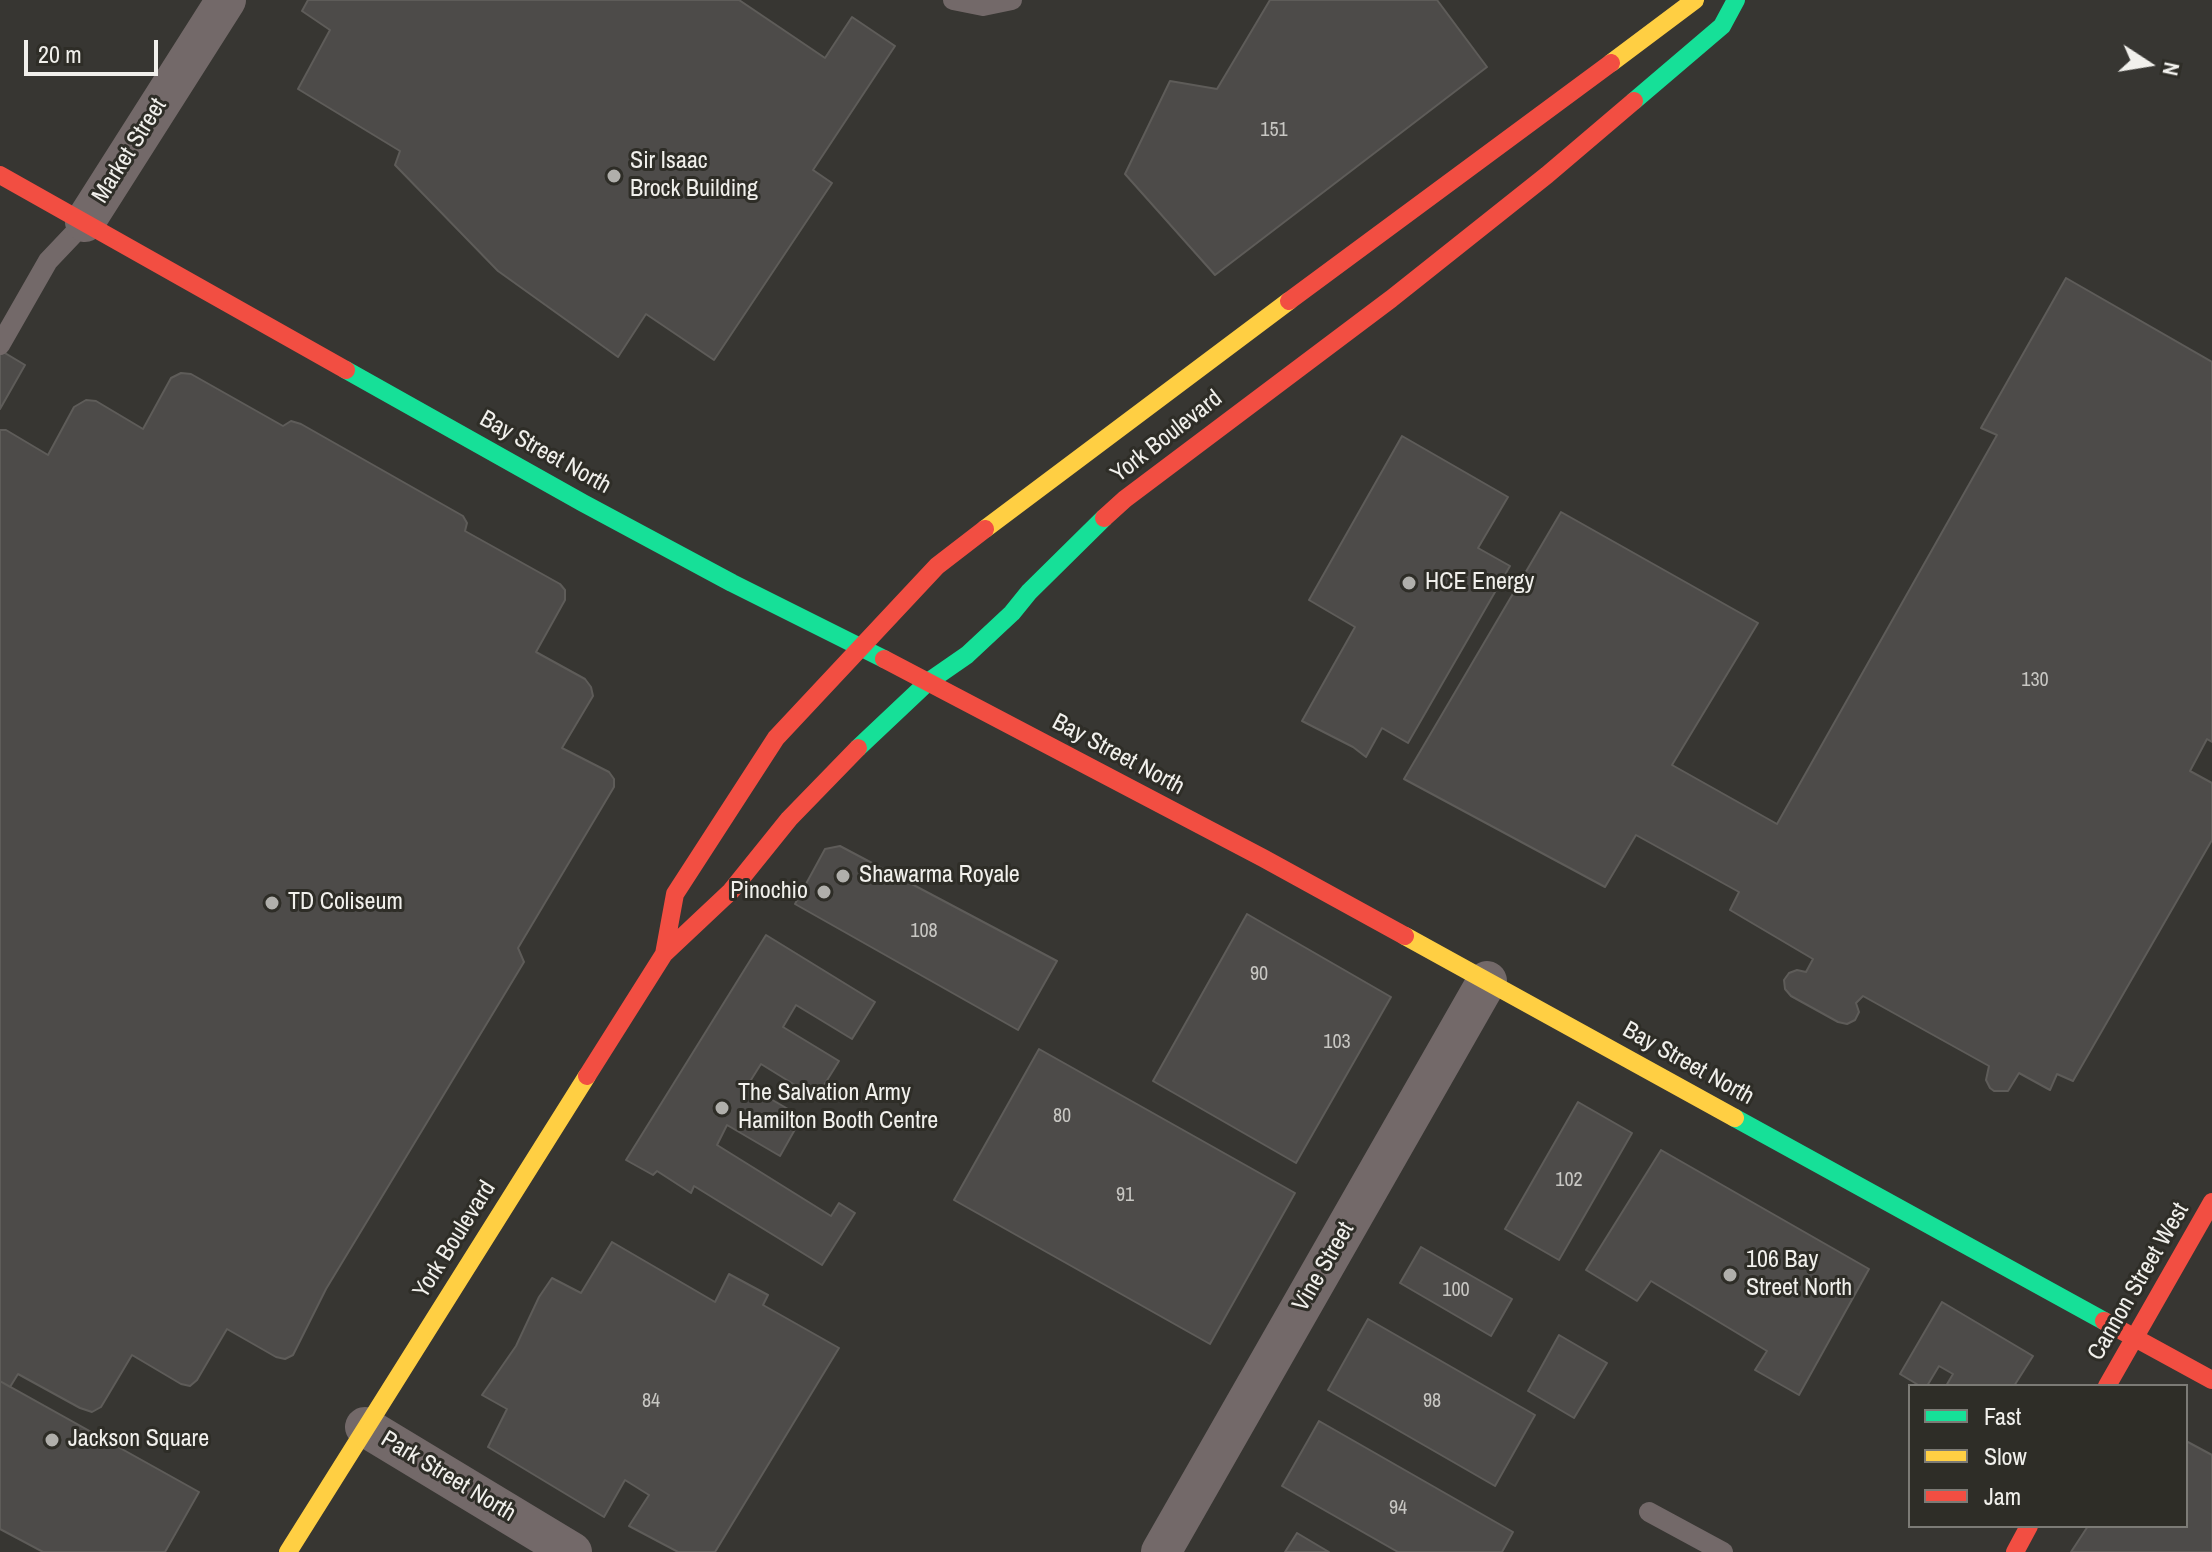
<!DOCTYPE html>
<style>
body{margin:0}
#map{position:relative;width:2212px;height:1552px;overflow:hidden;background:#373632;font-family:"Archivo Narrow",sans-serif}
canvas{display:block}
.legend{position:absolute;left:1908px;top:1384px;width:280px;height:144px;box-sizing:border-box;background:#2e2d27;border:2px solid #7c7b76;margin:0;padding:10px 14px;list-style:none;font-size:24px;color:#f1f0ec}
.legend li{display:flex;align-items:center;gap:16px;height:40px}
.legend b{width:40px;border:2px solid #7c7b76}
.north{position:absolute;left:2108px;top:24px;width:80px;height:80px;-webkit-text-stroke:6px #2e2d27;paint-order:stroke;rotate:102deg;font-size:22px;font-weight:700;line-height:32px;text-align:center;color:#f1f0ec}
.north::after{content:'';display:block;margin:auto;width:28px;height:36px;background:#f1f0ec;clip-path:polygon(50% 0,100% 100%,50% 72%,0 100%)}
.scale{position:absolute;left:24px;top:40px;width:134px;height:36px;box-sizing:border-box;border:4px solid #f1f0ec;border-top:0;padding-left:10px;font-size:24px;line-height:28px;white-space:nowrap;color:#f1f0ec;-webkit-text-stroke:6px #2e2d27;paint-order:stroke}
</style>
<div id="map">
<canvas width="2212" height="1552"></canvas>
<ul class="legend">
<li><b style="height:10px;background:#16e098"></b>Fast</li>
<li><b style="height:10px;background:#ffcf43"></b>Slow</li>
<li><b style="height:10px;background:#f24e42"></b>Jam</li>
</ul>
<div class="north">N</div>
<div class="scale">20 m</div>
</div>
<script>
const ctx = document.querySelector('canvas').getContext('2d');
ctx.lineJoin = 'round';
function fillPath(path, color) {
  ctx.fillStyle = color;
  ctx.fill(path, 'evenodd');
}
function shape(rows) {
  const path = new Path2D();
  for (const r of rows) {
    path.moveTo(r[0], r[1]);
    for (let i = 2; i < r.length; i += 2) path.lineTo(r[i], r[i + 1]);
  }
  return path;
}
function trace(path, color, width, dash) {
  ctx.strokeStyle = color;
  ctx.lineWidth = width;
  ctx.lineCap = dash ? 'butt' : 'round';
  ctx.setLineDash(dash || []);
  ctx.stroke(path);
}
function write(font, color, halo, rows, align = 'center') {
  ctx.font = font + ' "Archivo Narrow",sans-serif';
  ctx.lineWidth = 6;
  ctx.setLineDash([]);
  ctx.textBaseline = 'middle';
  ctx.strokeStyle = halo;
  ctx.fillStyle = color;
  for (const [text, x, y, turn = 0] of rows) {
    ctx.save();
    ctx.translate(x, y);
    ctx.rotate((+turn || 0) * Math.PI / 180);
    ctx.textAlign = isNaN(turn) ? turn : align;
    if (halo) ctx.strokeText(text, 0, 0);
    ctx.fillText(text, 0, 0);
    ctx.restore();
  }
}
const building = shape([
 [308,0,739,0,825,58,852,17,895,46,813,170,832,183,714,360,646,314,618,357,498,271,395,165,400,151,298,89,330,30,302,11,308,0],
 [1270,0,1437,0,1487,67,1215,275,1125,174,1170,81,1217,89,1270,0],
 [2066,278,2212,362,2212,742,2207,739,2190,771,2212,783,2212,840,2073,1081,2057,1074,2050,1090,2019,1073,2008,1091,1994,1091,1990,1088,1986,1080,1989,1066,1863,996,1856,1003,1859,1012,1855,1020,1847,1024,1838,1022,1791,996,1785,989,1784,980,1789,973,1797,970,1806,972,1813,959,1730,910,1739,892,1636,835,1605,887,1404,779,1561,512,1758,623,1672,765,1777,824,1997,435,1981,428,2066,278],
 [0,350,25,365,0,409,0,350],
 [181,373,191,374,283,426,291,421,301,424,463,516,467,523,465,531,560,584,565,590,565,600,536,652,585,679,591,687,593,696,562,748,609,772,614,779,614,787,518,948,524,962,326,1289,293,1355,285,1359,276,1357,227,1329,197,1380,190,1386,181,1384,132,1355,101,1407,92,1412,80,1408,18,1374,10,1387,0,1381,0,430,6,430,48,455,74,407,86,400,96,401,143,429,171,378,181,373],
 [1402,436,1508,497,1478,548,1510,566,1408,743,1382,728,1366,757,1353,747,1302,721,1355,627,1309,600,1402,436],
 [840,846,1057,961,1018,1030,795,904,825,849,840,846],
 [1247,914,1391,997,1296,1163,1153,1081,1247,914],
 [766,935,875,1002,852,1039,796,1005,783,1027,839,1061,816,1098,761,1064,749,1083,748,1086,802,1117,780,1156,727,1125,717,1145,831,1216,839,1203,855,1213,822,1265,694,1186,691,1193,657,1171,653,1175,626,1160,766,935],
 [1039,1049,1295,1193,1210,1344,954,1200,1039,1049],
 [1578,1102,1632,1133,1559,1260,1505,1229,1578,1102],
 [1661,1150,1869,1269,1799,1395,1755,1370,1767,1351,1651,1281,1637,1301,1586,1270,1661,1150],
 [612,1242,715,1302,729,1274,768,1295,763,1305,839,1348,715,1552,678,1552,629,1526,649,1495,625,1480,604,1517,488,1447,507,1409,482,1395,516,1346,539,1297,552,1278,581,1293,612,1242],
 [1421,1247,1512,1299,1491,1336,1400,1283,1421,1247],
 [1942,1302,2033,1356,2014,1386,1946,1386,1953,1374,1939,1366,1927,1386,1920,1386,1900,1374,1942,1302],
 [1368,1319,1535,1415,1495,1486,1328,1390,1368,1319],
 [1559,1335,1607,1363,1574,1418,1528,1391,1559,1335],
 [0,1381,199,1492,165,1552,43,1552,0,1529,0,1381],
 [1319,1421,1513,1532,1502,1552,1398,1552,1282,1486,1319,1421],
 [2186,1441,2212,1455,2212,1552,2071,1552,2088,1526,2186,1526,2186,1441],
 [1297,1533,1329,1552,1285,1552,1297,1533]
]);
fillPath(building, '#4d4b49');
trace(building, '#5e5c59', 2);
trace(shape([
 [953,0,983,6,1012,0],
 [0,345,48,261,85,222],
 [1649,1512,1723,1552]
]), '#736969', 20);
trace(shape([
 [85,222,226,0],
 [365,1427,572,1552],
 [1161,1552,1487,981]
]), '#736969', 40);
trace(shape([
 [1634,101,1722,26,1736,0],
 [346,370,583,503,732,583,884,659],
 [858,748,928,682,967,655,1012,613,1029,592,1104,518],
 [1735,1118,2104,1321]
]), '#16e098', 18);
trace(shape([
 [1611,63,1695,0],
 [985,529,1289,301],
 [1405,936,1735,1118],
 [288,1552,587,1076]
]), '#ffcf43', 18);
trace(shape([
 [0,175,346,370],
 [1289,301,1611,63],
 [1104,518,1125,499,1391,299,1547,175,1634,101],
 [884,659,1263,858,1405,936],
 [664,954,675,894,776,738,937,566,985,529],
 [587,1076,664,954,731,891,789,819,858,748],
 [2104,1321,2212,1380],
 [2107,1386,2212,1202],
 [2015,1552,2029,1526]
]), '#f24e42', 18);
for (const [x, y, r, color] of [
 [614,176,8,"#b0afab"],
 [1409,583,8,"#b0afab"],
 [843,876,8,"#b0afab"],
 [824,892,8,"#b0afab"],
 [272,903,8,"#b0afab"],
 [722,1108,8,"#b0afab"],
 [1730,1275,8,"#b0afab"],
 [52,1440,8,"#b0afab"]
]) {
  const dot = new Path2D();
  dot.arc(x, y, r, 0, 2 * Math.PI);
  ctx.fillStyle = color;
  ctx.fill(dot);
  trace(dot, '#2e2d27', 3);
}
write('20px', '#c8c7c3', null, [
 ["151",1274,131],
 ["130",2035,681],
 ["108",924,932],
 ["90",1259,975],
 ["103",1337,1043],
 ["80",1062,1117],
 ["102",1569,1181],
 ["91",1125,1196],
 ["100",1456,1291],
 ["84",651,1402],
 ["98",1432,1402],
 ["94",1398,1509]
]);
write('24px', '#f1f0ec', '#2e2d27', [
 ["Market Street",130,151,-58],
 ["York Boulevard",1167,437,-38],
 ["Bay Street North",545,453,29],
 ["Bay Street North",1118,755,28],
 ["Bay Street North",1688,1064,29],
 ["York Boulevard",455,1240,-58],
 ["Vine Street",1324,1267,-60],
 ["Cannon Street West",2139,1282,-60],
 ["Park Street North",448,1477,31]
]);
write('24px', '#f1f0ec', '#2e2d27', [
 ["Sir Isaac",630,162],
 ["Brock Building",630,190],
 ["HCE Energy",1425,583],
 ["Shawarma Royale",859,876],
 ["Pinochio",808,892,"right"],
 ["TD Coliseum",288,903],
 ["The Salvation Army",738,1094],
 ["Hamilton Booth Centre",738,1122],
 ["106 Bay",1746,1261],
 ["Street North",1746,1289],
 ["Jackson Square",68,1440]
], 'left');
</script>
